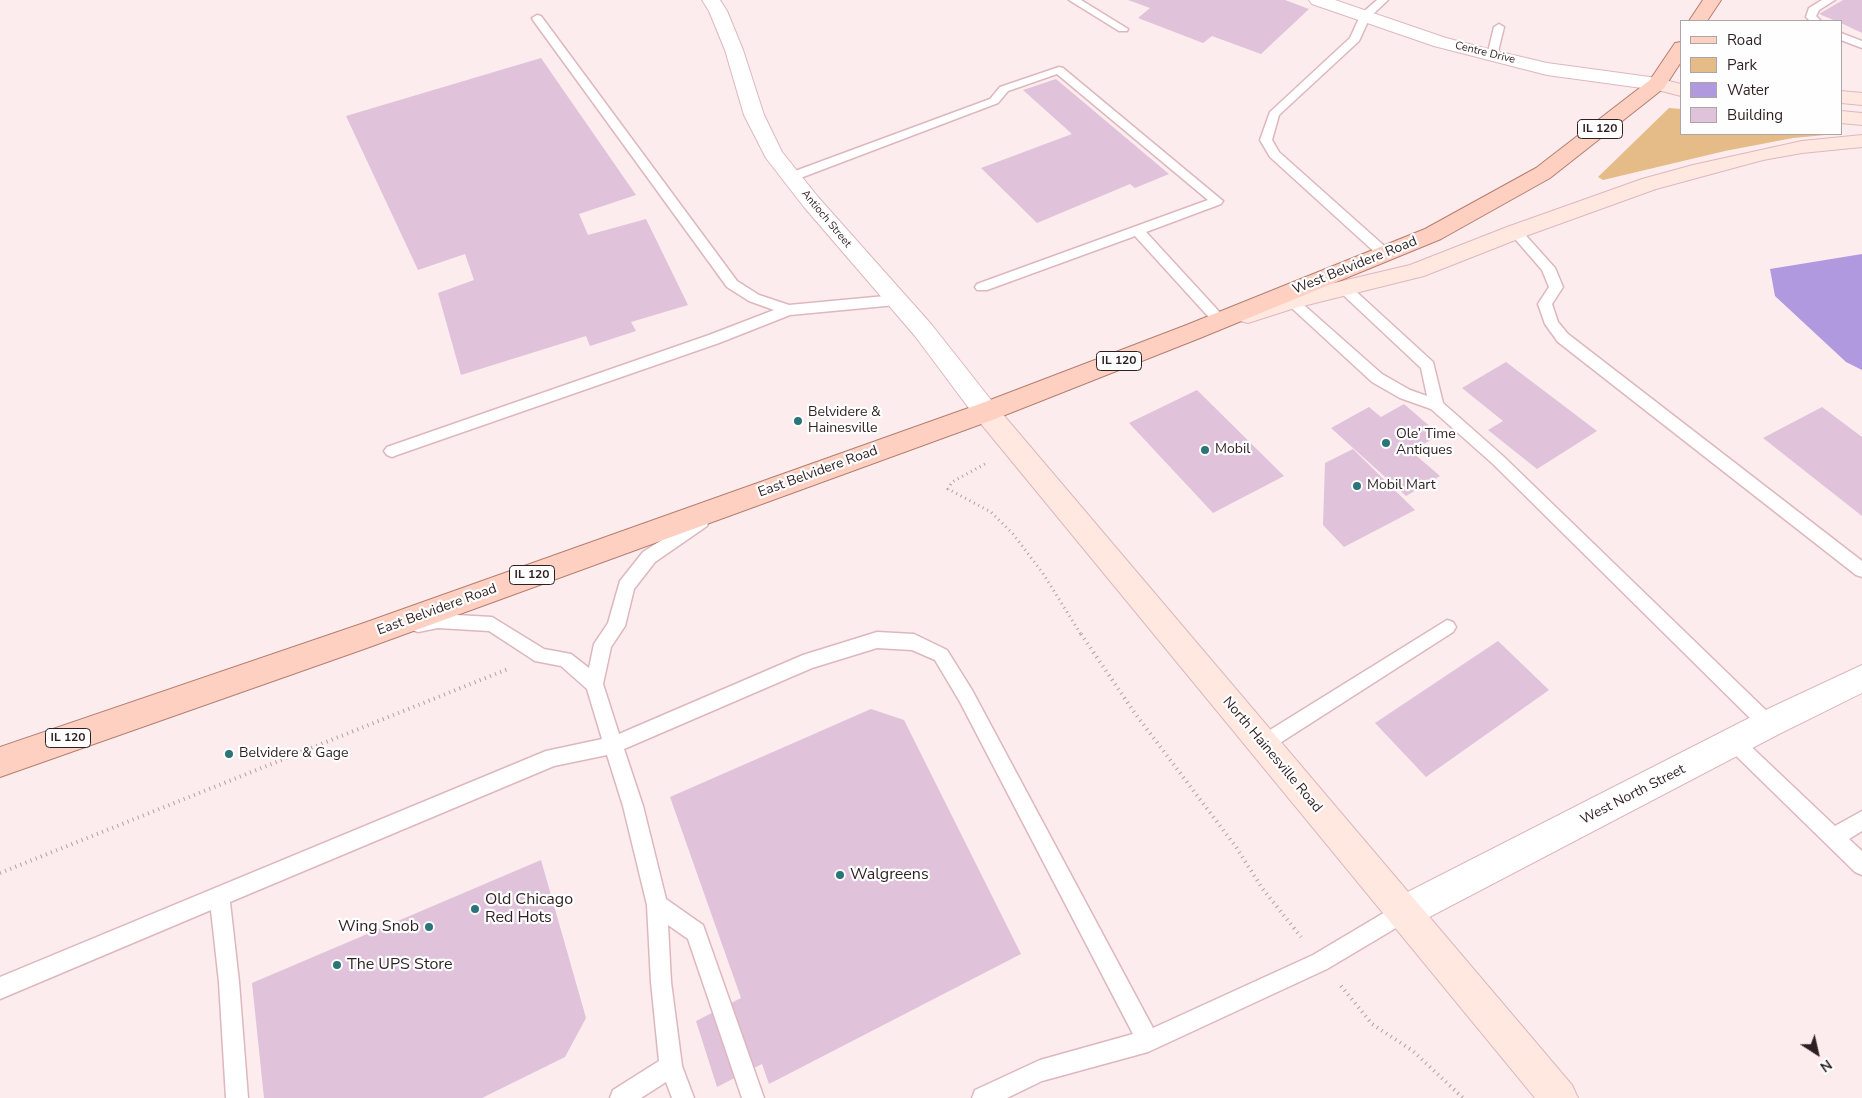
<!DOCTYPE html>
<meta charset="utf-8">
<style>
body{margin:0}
#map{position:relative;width:1862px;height:1098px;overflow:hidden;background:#fcecee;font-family:"Nunito Sans",sans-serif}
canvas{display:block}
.legend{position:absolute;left:1680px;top:20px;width:162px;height:115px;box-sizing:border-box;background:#fefefe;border:1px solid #aba5a6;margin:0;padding:6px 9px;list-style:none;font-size:15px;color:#2e1f22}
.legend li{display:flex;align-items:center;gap:10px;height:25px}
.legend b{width:25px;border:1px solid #aba5a6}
.north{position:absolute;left:1792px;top:1028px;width:50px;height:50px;-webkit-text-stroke:4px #fefefe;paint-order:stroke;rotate:145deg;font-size:14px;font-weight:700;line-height:20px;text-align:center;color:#2e1f22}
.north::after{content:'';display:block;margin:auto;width:18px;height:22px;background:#2e1f22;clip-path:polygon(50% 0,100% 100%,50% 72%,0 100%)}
</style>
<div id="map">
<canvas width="1862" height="1098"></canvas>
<ul class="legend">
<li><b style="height:6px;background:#fed0c2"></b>Road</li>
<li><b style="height:14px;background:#e5bb88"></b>Park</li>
<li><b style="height:14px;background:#b199df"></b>Water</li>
<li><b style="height:14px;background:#e0c2da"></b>Building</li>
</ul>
<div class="north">N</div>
</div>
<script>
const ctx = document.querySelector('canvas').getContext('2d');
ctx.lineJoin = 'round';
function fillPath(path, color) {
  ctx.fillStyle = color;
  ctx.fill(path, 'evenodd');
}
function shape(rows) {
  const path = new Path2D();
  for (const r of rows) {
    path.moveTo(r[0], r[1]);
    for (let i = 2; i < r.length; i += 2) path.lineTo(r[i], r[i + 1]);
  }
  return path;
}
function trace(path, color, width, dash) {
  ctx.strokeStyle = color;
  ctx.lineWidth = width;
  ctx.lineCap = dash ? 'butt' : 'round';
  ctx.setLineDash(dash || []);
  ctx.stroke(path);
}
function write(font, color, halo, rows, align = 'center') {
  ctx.font = font + ' "Nunito Sans",sans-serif';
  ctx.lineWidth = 4.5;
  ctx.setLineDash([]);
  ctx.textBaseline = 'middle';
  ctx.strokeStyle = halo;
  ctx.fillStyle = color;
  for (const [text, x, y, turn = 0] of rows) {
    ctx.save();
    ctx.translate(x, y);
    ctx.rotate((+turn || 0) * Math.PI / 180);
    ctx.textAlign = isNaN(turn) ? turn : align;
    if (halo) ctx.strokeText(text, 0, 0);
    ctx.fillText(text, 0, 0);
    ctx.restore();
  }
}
fillPath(shape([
 [1669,108,1681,109,1681,134,1836,134,1793,138,1725,151,1603,180,1598,177]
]), '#e5bb88');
fillPath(shape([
 [1862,254,1862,370,1846,362,1775,296,1770,269]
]), '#b199df');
fillPath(shape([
 [1128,0,1285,0,1309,9,1261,54,1212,36,1203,43,1138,18,1150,8],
 [1843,0,1862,0,1862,33,1841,23,1841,21,1836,21,1819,14],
 [541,58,636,195,579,214,588,235,646,219,688,305,631,322,636,331,590,346,586,336,461,375,438,293,474,280,465,254,418,270,346,116],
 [1056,79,1169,174,1135,188,1130,184,1037,223,981,168,1072,134,1023,90],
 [1506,362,1597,431,1537,469,1488,430,1503,421,1462,388],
 [1197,390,1284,476,1213,513,1129,423],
 [1404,404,1440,435,1411,451,1440,476,1406,496,1331,428,1369,407,1381,417],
 [1822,407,1862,437,1862,516,1763,438],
 [1353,449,1415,510,1344,547,1323,525,1325,463],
 [1498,641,1549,690,1426,777,1375,723],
 [871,709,904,720,1021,954,769,1084,762,1064,717,1087,696,1021,741,998,670,797],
 [541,860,586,1018,565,1057,482,1098,264,1098,252,983]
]), '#e0c2da');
const service = shape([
 [1069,0,1081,0,1128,29,1127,31,1119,31,1069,0],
 [1377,0,1388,0,1370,17,1359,41,1279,115,1272,140,1279,152,1390,251,1392,254,1390,257,1385,258,1380,257,1270,157,1260,140,1270,112,1350,38,1361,14,1377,0],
 [1822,0,1835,0,1819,10,1816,16,1821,21,1810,21,1806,17,1809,8,1822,0],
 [537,15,541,16,737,281,759,295,789,305,896,295,901,297,903,300,901,303,896,305,790,315,719,343,397,455,392,457,387,455,384,451,387,447,709,335,774,310,749,301,727,287,533,20,532,18,537,15],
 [1499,24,1504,27,1497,56,1496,58,1488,58,1487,56,1494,27,1499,24],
 [1841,33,1862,41,1862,48,1841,40,1841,33],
 [1059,67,1063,68,1223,201,1221,204,1146,232,1225,318,1227,321,1225,324,1215,324,1135,236,987,290,977,290,975,287,977,284,1208,200,1057,74,1008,91,998,103,795,180,791,181,785,177,787,174,990,99,1000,87,1059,67],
 [1515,228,1520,229,1555,268,1563,287,1552,304,1558,322,1568,334,1862,561,1862,577,1856,575,1558,342,1545,324,1538,304,1549,287,1542,270,1509,232,1515,228],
 [1345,284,1350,286,1433,362,1443,403,1503,456,1774,718,1777,724,1774,730,1768,732,1762,730,1493,464,1431,409,1400,398,1372,382,1284,301,1286,298,1291,296,1296,298,1382,374,1410,390,1427,396,1421,368,1340,292,1338,289,1340,286,1345,284],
 [701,515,707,516,709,521,707,526,655,562,634,589,625,626,611,647,603,684,619,734,803,655,877,632,914,634,947,650,972,690,1153,1028,1313,955,1397,905,1404,902,1411,905,1414,912,1411,919,1327,969,1148,1052,1042,1081,1007,1098,972,1098,975,1090,1040,1060,1133,1034,960,702,935,660,912,650,877,648,812,668,624,749,643,806,666,899,703,925,764,1098,742,1098,688,939,668,925,671,982,682,1066,694,1098,672,1098,666,1082,641,1098,610,1098,613,1090,659,1061,651,982,647,905,623,806,607,755,554,766,230,902,239,982,248,1098,226,1098,219,982,211,910,0,999,0,977,546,751,602,739,587,689,561,666,535,661,489,631,438,628,418,632,412,630,409,625,412,620,438,614,492,617,544,649,571,654,589,668,594,644,608,623,620,581,643,552,701,515],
 [1447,620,1453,622,1456,627,1453,632,1269,750,1263,753,1257,750,1254,744,1257,738,1447,620],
 [1735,734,1741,737,1835,826,1862,811,1862,831,1849,839,1862,851,1862,875,1855,872,1729,749,1726,743,1729,737,1735,734]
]);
const minor = shape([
 [702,0,720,0,727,11,743,50,764,115,782,152,818,197,931,324,995,405,998,412,995,419,986,421,977,419,915,336,804,207,766,158,744,115,725,50,709,11,702,0],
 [1309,0,1335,0,1446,38,1496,51,1547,63,1657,78,1664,80,1666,84,1664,88,1657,90,1547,75,1434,46,1312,4,1309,0],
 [1862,665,1862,693,1779,734,1416,924,1404,929,1392,924,1387,912,1392,900,1757,714,1862,665]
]);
const secondary = shape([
 [1657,78,1681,84,1681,96,1650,88,1648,84,1650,80,1657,78],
 [1841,91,1862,93,1862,105,1841,103,1841,91],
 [1841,111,1862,113,1862,125,1841,123,1841,111],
 [1862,135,1862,147,1802,153,1763,160,1656,189,1523,237,1424,276,1295,308,1248,323,1240,321,1236,315,1240,309,1283,295,1410,265,1507,227,1642,179,1693,165,1802,141,1862,135],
 [986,403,995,405,1572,1085,1578,1098,1535,1098,977,419,974,412,977,405,986,403]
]);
const primary = shape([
 [1703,0,1721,0,1707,21,1689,21,1703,0],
 [1681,42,1681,62,1664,88,1550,178,1441,239,1200,338,995,419,364,649,0,777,0,747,364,623,977,405,1184,326,1425,229,1536,168,1650,80,1675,43,1681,42]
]);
trace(service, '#deb7be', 3);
trace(minor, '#deb7be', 2);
trace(secondary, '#deb7be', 2);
trace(primary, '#b57e6f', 2);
trace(shape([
 [985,464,952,482,948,489,991,512,1013,534,1042,572,1082,636]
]), '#b1a1a3', 3, [1, 4]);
trace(shape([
 [1081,634,1134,712,1236,847,1262,888,1301,937],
 [0,873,508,669],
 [1341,986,1372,1024,1413,1051,1463,1098]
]), '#b1a1a3', 4, [1, 4.5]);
fillPath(service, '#fff');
fillPath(minor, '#fff');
fillPath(secondary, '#ffe8e0');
fillPath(primary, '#fed0c2');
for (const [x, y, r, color] of [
 [798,421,5,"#2a7578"],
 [1386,443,5,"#2a7578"],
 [1205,450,5,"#2a7578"],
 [1357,486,5,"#2a7578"],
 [229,754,5,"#2a7578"],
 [840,875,5,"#2a7578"],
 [475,909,5,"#2a7578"],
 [429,927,5,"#2a7578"],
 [337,965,5,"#2a7578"]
]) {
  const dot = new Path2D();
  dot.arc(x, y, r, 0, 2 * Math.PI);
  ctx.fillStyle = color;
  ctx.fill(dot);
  trace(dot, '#fefefe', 2);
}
write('11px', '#2e1f22', '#fefefe', [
 ["Centre Drive",1485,53,14],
 ["Antioch Street",826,219,50]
]);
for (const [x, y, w] of [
 [1600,129,45],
 [1119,361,45],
 [532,575,45],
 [68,738,45]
]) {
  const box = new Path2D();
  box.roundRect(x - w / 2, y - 9.5, w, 19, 4);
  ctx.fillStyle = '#fefefe';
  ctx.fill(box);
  trace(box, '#2e1f22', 1);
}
write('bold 12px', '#2e1f22', null, [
 ["IL 120",1600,129],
 ["IL 120",1119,361],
 ["IL 120",532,575],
 ["IL 120",68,738]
]);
write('14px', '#2e1f22', '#fefefe', [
 ["West Belvidere Road",1355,266,-22],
 ["East Belvidere Road",818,472,-20],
 ["East Belvidere Road",437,610,-20],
 ["North Hainesville Road",1272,755,50],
 ["West North Street",1633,795,-27]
]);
write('14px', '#2e1f22', '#fefefe', [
 ["Belvidere &",808,413],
 ["Hainesville",808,429],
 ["Ole’ Time",1396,435],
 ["Antiques",1396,451],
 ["Mobil",1215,450],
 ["Mobil Mart",1367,486],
 ["Belvidere & Gage",239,754]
], 'left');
write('16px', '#2e1f22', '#fefefe', [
 ["Walgreens",850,875],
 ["Old Chicago",485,900],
 ["Red Hots",485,918],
 ["Wing Snob",419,927,"right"],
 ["The UPS Store",347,965]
], 'left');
</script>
